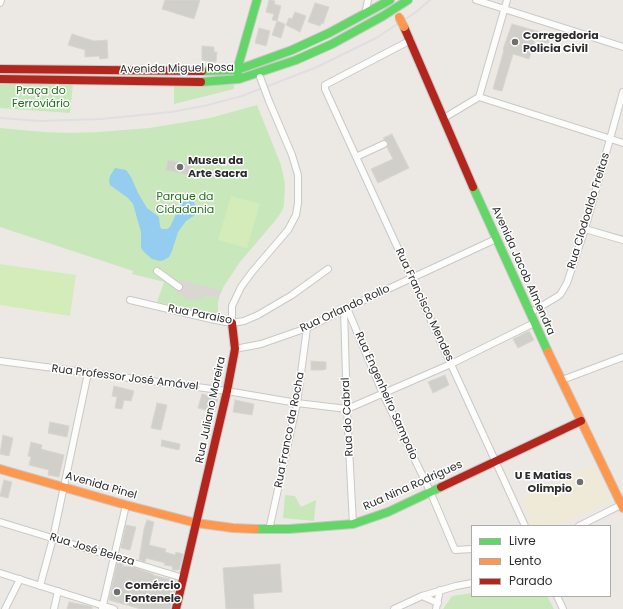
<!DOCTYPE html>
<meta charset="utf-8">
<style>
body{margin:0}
#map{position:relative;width:623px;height:609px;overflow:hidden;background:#ece9e4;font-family:Poppins,sans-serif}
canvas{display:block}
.legend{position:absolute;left:471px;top:525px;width:140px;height:72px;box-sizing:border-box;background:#fff;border:1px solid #ababab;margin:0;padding:5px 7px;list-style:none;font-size:12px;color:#2d2d2d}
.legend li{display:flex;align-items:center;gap:8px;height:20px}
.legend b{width:20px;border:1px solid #ababab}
</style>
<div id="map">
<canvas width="623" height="609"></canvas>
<ul class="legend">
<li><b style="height:5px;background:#63d668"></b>Livre</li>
<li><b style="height:5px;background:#ff974d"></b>Lento</li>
<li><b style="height:5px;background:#b3261e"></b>Parado</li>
</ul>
</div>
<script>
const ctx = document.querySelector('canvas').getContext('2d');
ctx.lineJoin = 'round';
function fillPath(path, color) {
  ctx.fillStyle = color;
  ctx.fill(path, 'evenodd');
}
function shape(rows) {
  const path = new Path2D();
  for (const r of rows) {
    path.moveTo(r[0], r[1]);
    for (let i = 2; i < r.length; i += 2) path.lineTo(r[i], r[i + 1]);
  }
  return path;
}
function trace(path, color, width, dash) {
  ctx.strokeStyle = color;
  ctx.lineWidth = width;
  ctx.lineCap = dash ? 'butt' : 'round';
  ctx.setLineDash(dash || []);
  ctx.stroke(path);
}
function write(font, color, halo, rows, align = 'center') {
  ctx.font = font + ' Poppins,sans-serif';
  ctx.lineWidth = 3;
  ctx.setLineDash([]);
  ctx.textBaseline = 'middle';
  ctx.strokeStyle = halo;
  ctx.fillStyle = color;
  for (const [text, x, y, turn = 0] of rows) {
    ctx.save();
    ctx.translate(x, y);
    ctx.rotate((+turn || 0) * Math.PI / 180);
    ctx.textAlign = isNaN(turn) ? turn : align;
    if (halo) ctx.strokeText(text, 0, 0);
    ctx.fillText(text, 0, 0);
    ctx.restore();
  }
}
fillPath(shape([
 [594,465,611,501,558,526,533,526,521,499]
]), '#efead8');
fillPath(shape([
 [32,83,73,83,70,113,0,108,0,84],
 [174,85,234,85,234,89,174,104],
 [257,105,281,165,285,184,284,205,282,211,275,221,240,262,224,286,220,294,218,303,218,316,157,302,164,282,132,274,133,271,0,227,0,128,43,132,71,133,98,132,149,128,210,118],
 [285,495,295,496,301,507,316,500,314,521,283,518],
 [472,593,472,596,547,596,554,609,443,609,452,596]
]), '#c8e8bb');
fillPath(shape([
 [231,196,260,204,247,248,218,240],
 [0,264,76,275,70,316,0,305]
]), '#d3ecb9');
fillPath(shape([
 [180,279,222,290,218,298,206,295,204,300,196,298,195,301,185,299,185,296,177,294]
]), '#dad7d2');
fillPath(shape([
 [115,168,126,170,131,177,138,193,147,208,159,217,160,227,162,229,167,229,170,227,181,203,188,199,193,201,197,208,195,215,186,221,178,232,172,251,169,257,164,260,160,261,152,259,144,252,141,248,141,232,133,204,128,198,110,185,109,181,110,176]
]), '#94cdf0');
const building = shape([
 [165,0,200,0,194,19,162,9,165,0],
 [269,0,275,1,274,4,281,6,277,21,272,20,274,14,266,12,269,0],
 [315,3,329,7,323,24,321,23,320,26,308,22,315,3],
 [295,12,306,16,300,32,286,25,289,18,292,19,295,12],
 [277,21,285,24,281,38,272,35,277,21],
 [512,24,551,35,548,43,535,40,529,59,513,54,502,91,493,89,504,50,503,49,512,24],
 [259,28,270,31,266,46,255,43,259,28],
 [72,34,94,41,107,40,108,58,100,59,99,56,85,57,85,50,68,45,72,34],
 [202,46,214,47,214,52,217,52,216,62,202,60,202,46],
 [392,134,409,168,378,183,371,169,393,159,387,147,388,142,383,138,392,134],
 [168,160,193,165,191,175,166,170,168,160],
 [204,171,214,173,213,178,203,176,204,171],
 [529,331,534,340,518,348,513,339,529,331],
 [311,361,326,362,326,369,323,370,311,370,311,361],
 [445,375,449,385,433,393,428,382,445,375],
 [114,386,134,391,131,401,124,400,122,409,115,408,117,397,112,396,114,386],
 [202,394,218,398,215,412,198,408,202,394],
 [235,400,254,404,252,415,233,412,235,400],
 [157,403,167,405,161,430,151,428,157,403],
 [50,422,69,426,67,437,48,433,50,422],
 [3,435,13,438,9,456,0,454,3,435],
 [162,440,180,444,179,450,161,446,162,440],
 [31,442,42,445,41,449,64,455,59,477,48,475,49,470,29,465,31,457,28,456,31,442],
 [4,480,12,482,8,498,0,496,4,480],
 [147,520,154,522,149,545,166,549,165,552,175,555,176,552,183,554,179,570,173,570,172,566,164,565,165,563,146,558,145,562,139,560,144,529,147,520],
 [126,525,136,527,130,550,121,548,126,525],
 [117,563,123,564,122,566,133,567,153,574,153,575,177,581,170,609,141,609,109,600,117,563],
 [280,564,282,592,253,594,254,609,226,609,223,568,280,564],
 [69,602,89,606,92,607,92,609,67,609,69,602]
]);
fillPath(building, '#d1cfca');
trace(building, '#d7d5d0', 1);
const street = shape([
 [476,0,623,47],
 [0,3,1,0],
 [365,14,368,0],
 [411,40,325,85,325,89,525,526],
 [479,97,507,0],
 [444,118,479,97,623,143],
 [356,157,384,144],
 [585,229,623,240],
 [157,271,179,287],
 [130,300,215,320,232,323,244,321,258,315,292,295,328,269],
 [347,308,383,394,430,491,455,550,472,549],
 [344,310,347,409,353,524],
 [530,313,560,295,567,283,585,229,623,92],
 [232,323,232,306,241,287,252,272,288,230,296,215,298,203,298,175,292,155,269,101],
 [235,349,261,344,307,328,347,308,496,239],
 [0,361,227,391,297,403,347,409,451,364,534,323],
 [562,380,623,357],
 [0,522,183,578],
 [579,526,623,504],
 [269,530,297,403,307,328],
 [0,573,114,609],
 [40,586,53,538,88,373],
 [422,596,438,603],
 [557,596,563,609],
 [5,609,20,579],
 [54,609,58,591],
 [102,609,126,505],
 [394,609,422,596,456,586,472,583],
 [436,609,440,590]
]);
const fast = shape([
 [202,71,237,70,292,50,329,33,390,0],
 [238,74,237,70,257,0],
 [201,82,239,79,296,60,332,44,383,16,408,0],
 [473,187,548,352],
 [255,529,289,529,353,524,388,512,441,487]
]);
const slow = shape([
 [548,352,623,508],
 [0,469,126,505,196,523,233,528,255,529]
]);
const jam = shape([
 [404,27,473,187],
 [0,69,202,71],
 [0,79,201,82],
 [441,487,581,421],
 [176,609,227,391,235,349,232,323]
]);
trace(street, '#c9c8c8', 8);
trace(fast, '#c9c8c8', 10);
trace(slow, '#c9c8c8', 10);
trace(jam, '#c9c8c8', 10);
trace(street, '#fcfcfb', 6);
trace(fast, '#63d668', 8);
trace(slow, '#ff974d', 8);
trace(jam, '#b3261e', 8);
trace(shape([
 [0,118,40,121,101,119,171,112,204,106,242,96,317,67,376,38,416,12,430,0]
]), '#dfdfe1', 2);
const streetBridge = shape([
 [260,77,269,101]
]);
const slowBridge = shape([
 [399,17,404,27]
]);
trace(streetBridge, '#c9c8c8', 8, []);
trace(slowBridge, '#c9c8c8', 10, []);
trace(streetBridge, '#fcfcfb', 6);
trace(slowBridge, '#ff974d', 8);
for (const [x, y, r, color] of [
 [515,42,4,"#706f6d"],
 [180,167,4,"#706f6d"],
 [580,482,4,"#706f6d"],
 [117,592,4,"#706f6d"]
]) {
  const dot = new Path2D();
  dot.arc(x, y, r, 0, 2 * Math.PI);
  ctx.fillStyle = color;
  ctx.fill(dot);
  trace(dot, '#fff', 1.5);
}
write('bold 11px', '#2d2d2d', '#fff', [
 ["Corregedoria",523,36],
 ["Policia Civil",523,49],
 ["Museu da",188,161],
 ["Arte Sacra",188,174],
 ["U E Matias",572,476,"right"],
 ["Olimpio",572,489,"right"],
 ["Comércio",125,586],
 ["Fontenele",125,599]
], 'left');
write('11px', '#2d2d2d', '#fff', [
 ["Avenida Miguel Rosa",177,69,-1],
 ["Rua Clodoaldo Freitas",589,211,-73],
 ["Avenida Jacob Almendra",523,271,66],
 ["Rua Francisco Mendes",424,305,65],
 ["Rua Orlando Rollo",345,309,-25],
 ["Rua Paraiso",200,315,11],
 ["Rua Professor José Amável",125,378,7],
 ["Rua Engenheiro Sampaio",386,396,66],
 ["Rua Juliano Moreira",211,410,-78],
 ["Rua do Cabral",348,417,-93],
 ["Rua Franco da Rocha",290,430,-79],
 ["Avenida Pinel",101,486,16],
 ["Rua Nina Rodrigues",413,486,-24],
 ["Rua José Beleza",92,550,17]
]);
write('11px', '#1f7018', '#fff', [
 ["Praça do",41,91],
 ["Ferroviário",41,104],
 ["Parque da",185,197],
 ["Cidadania",185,210]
]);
</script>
